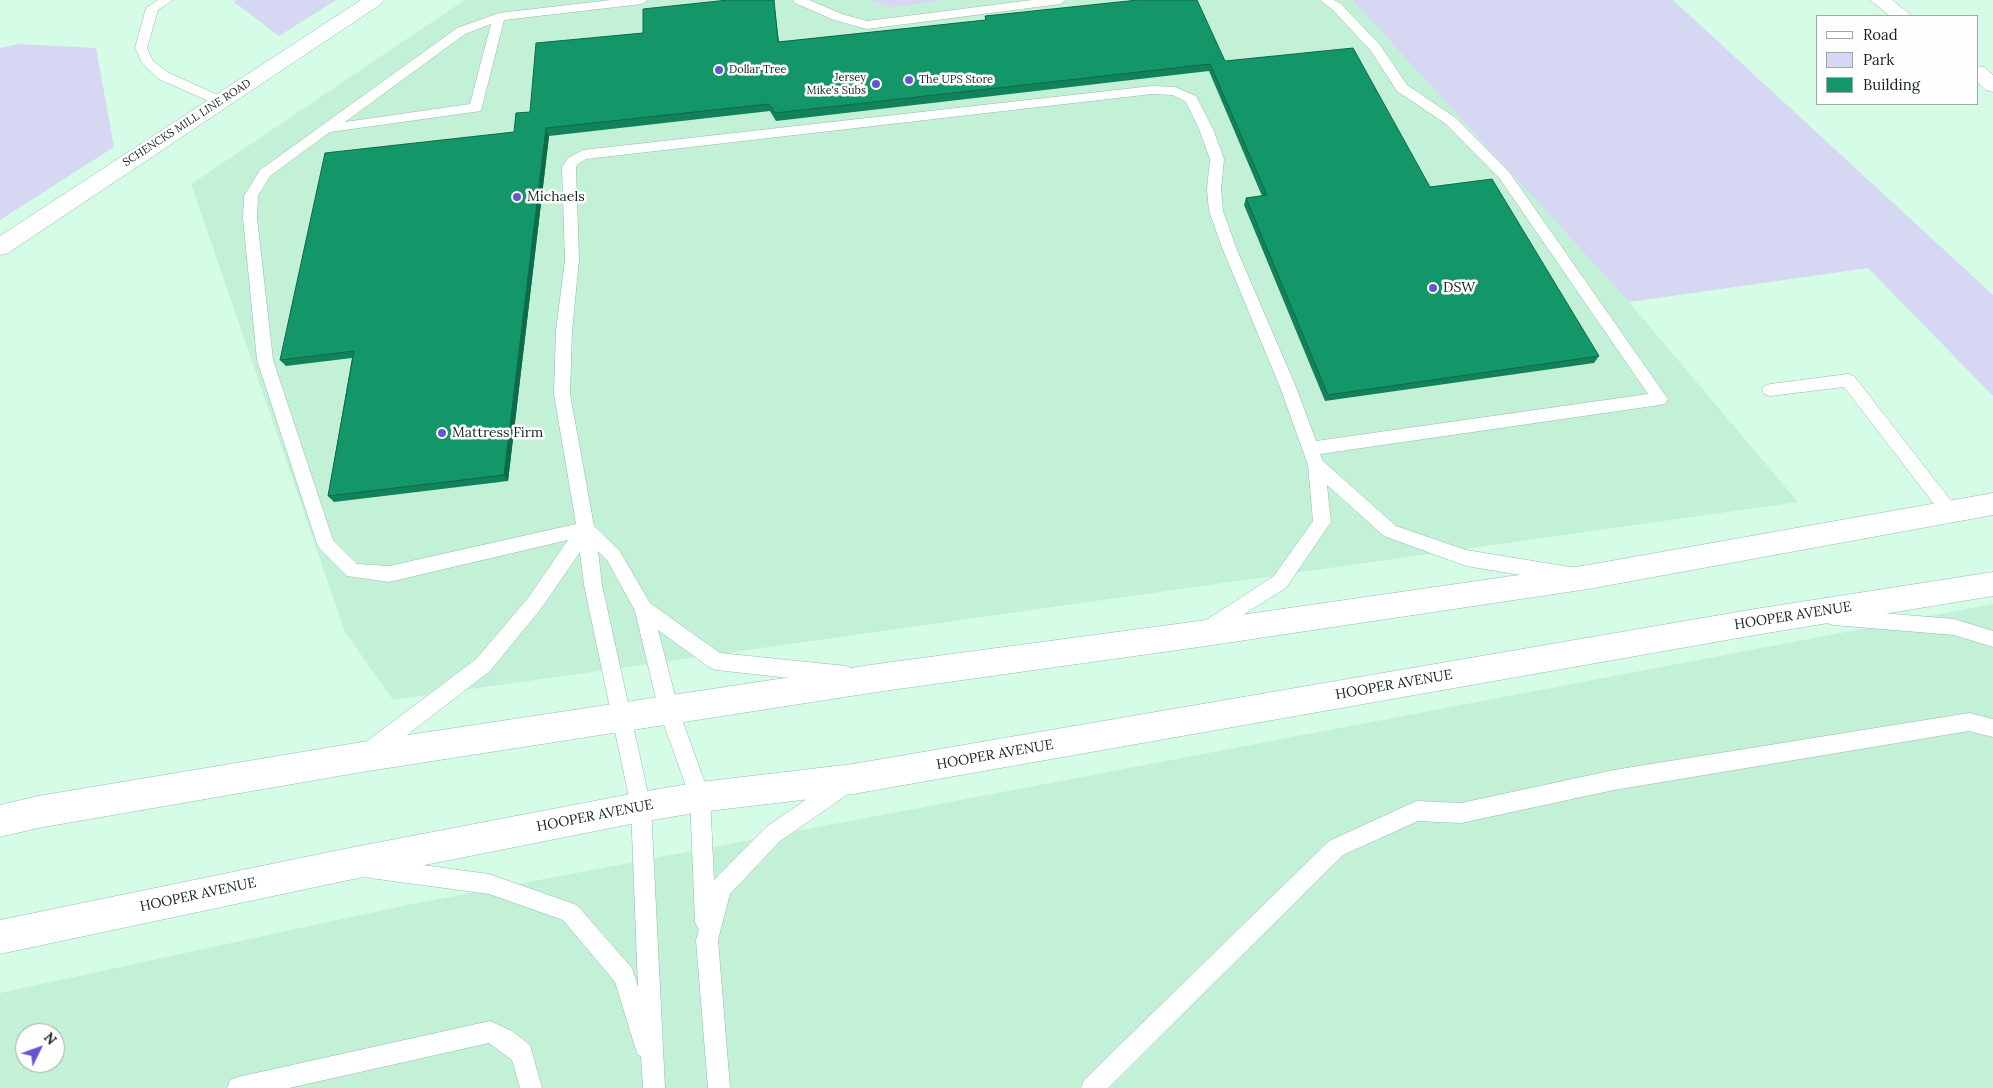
<!DOCTYPE html>
<style>
body{margin:0}
#map{position:relative;width:1993px;height:1088px;overflow:hidden;background:#d5fce7;font-family:Lora,serif}
canvas{display:block}
.legend{position:absolute;left:1816px;top:15px;width:162px;height:90px;box-sizing:border-box;background:#fefefe;border:1px solid #a1a7a4;margin:0;padding:6px 9px;list-style:none;font-size:15px;color:#16241d}
.legend li{display:flex;align-items:center;gap:10px;height:25px}
.legend b{width:25px;border:1px solid #a1a7a4}
.north{position:absolute;left:15px;top:1023px;width:50px;height:50px;box-sizing:border-box;background:#fefefe;border:1px solid #a1a7a4;border-radius:50%;rotate:48deg;font-size:14px;font-weight:700;line-height:20px;text-align:center;color:#16241d}
.north::after{content:'';display:block;margin:auto;width:18px;height:22px;background:#6556cf;clip-path:polygon(50% 0,100% 100%,50% 72%,0 100%)}
</style>
<div id="map">
<canvas width="1993" height="1088"></canvas>
<ul class="legend">
<li><b style="height:6px;background:#fff"></b>Road</li>
<li><b style="height:14px;background:#d6d7f3"></b>Park</li>
<li><b style="height:14px;background:#149768"></b>Building</li>
</ul>
<div class="north">N</div>
</div>
<script>
const ctx = document.querySelector('canvas').getContext('2d');
ctx.lineJoin = 'round';
function fillPath(path, color) {
  ctx.fillStyle = color;
  ctx.fill(path, 'evenodd');
}
function shape(rows) {
  const path = new Path2D();
  for (const r of rows) {
    path.moveTo(r[0], r[1]);
    for (let i = 2; i < r.length; i += 2) path.lineTo(r[i], r[i + 1]);
  }
  return path;
}
function trace(path, color, width, dash) {
  ctx.strokeStyle = color;
  ctx.lineWidth = width;
  ctx.lineCap = dash ? 'butt' : 'round';
  ctx.setLineDash(dash || []);
  ctx.stroke(path);
}
function write(font, color, halo, rows, align = 'center') {
  ctx.font = font + ' Lora,serif';
  ctx.lineWidth = 5;
  ctx.setLineDash([]);
  ctx.textBaseline = 'middle';
  ctx.strokeStyle = halo;
  ctx.fillStyle = color;
  for (const [text, x, y, turn = 0] of rows) {
    ctx.save();
    ctx.translate(x, y);
    ctx.rotate((+turn || 0) * Math.PI / 180);
    ctx.textAlign = isNaN(turn) ? turn : align;
    if (halo) ctx.strokeText(text, 0, 0);
    ctx.fillText(text, 0, 0);
    ctx.restore();
  }
}
fillPath(shape([
 [465,0,871,0,892,8,946,0,1352,0,1629,302,1798,502,393,700,345,632,191,184],
 [1993,604,1993,1088,0,1088,0,993,402,906],
 [25,1033,55,1033,55,1063,25,1063]
]), '#c2f1d8');
fillPath(shape([
 [236,0,336,0,279,36,234,2],
 [871,0,946,0,891,8],
 [1352,0,1673,0,1993,295,1993,396,1868,268,1629,302],
 [19,44,96,48,114,147,0,220,0,48]
]), '#d6d7f3');
const service = shape([
 [158,0,173,0,158,10,147,48,153,61,169,73,225,98,227,101,225,104,215,104,159,79,142,63,135,48,146,8,158,0],
 [611,0,648,0,642,4,504,20,481,111,330,132,270,176,258,196,257,218,273,360,333,540,357,564,389,566,576,524,554,394,556,331,565,260,562,167,568,158,583,150,1152,86,1175,87,1196,96,1213,129,1224,159,1221,189,1223,211,1237,250,1296,387,1316,441,1648,394,1500,179,1446,124,1397,91,1371,51,1333,10,1320,0,1334,0,1341,4,1380,45,1407,85,1456,118,1510,173,1668,399,1666,403,1660,405,1320,454,1323,461,1396,526,1466,550,1570,567,1576,570,1579,575,1576,580,1570,583,1466,566,1384,536,1327,485,1331,522,1286,588,1206,638,1200,636,1197,630,1200,624,1274,576,1313,521,1308,465,1280,387,1223,250,1209,211,1207,189,1210,159,1199,129,1186,102,1173,95,1152,94,586,159,578,164,576,167,579,260,572,331,570,394,594,526,619,550,650,603,720,653,846,666,853,669,855,675,853,681,846,684,716,670,709,667,658,630,679,711,710,797,714,880,766,827,840,776,847,773,854,776,857,783,854,790,780,841,730,894,718,940,730,1088,708,1088,696,940,699,930,695,922,690,797,659,711,635,611,607,560,598,551,602,585,651,807,665,1088,643,1088,641,1056,638,1055,635,1047,615,982,563,920,489,894,370,878,363,875,360,868,363,861,370,858,489,874,577,905,632,968,638,987,631,807,584,585,580,552,540,610,490,671,376,759,369,761,362,759,359,752,362,745,476,659,528,598,568,540,389,582,347,576,320,549,317,544,257,360,243,218,244,196,260,170,457,28,499,13,611,0],
 [491,24,470,104,345,122,465,34,491,24],
 [793,0,809,0,842,14,867,21,1032,0,1066,0,1060,4,867,29,834,20,795,3,793,0],
 [1848,374,1854,376,1956,507,1959,512,1956,517,1950,519,1944,517,1844,387,1770,396,1764,394,1762,390,1764,386,1770,384,1848,374],
 [1833,609,1954,619,1993,631,1993,647,1954,635,1833,625,1827,623,1824,617,1827,611,1833,609],
 [1969,713,1993,719,1993,737,1969,731,1614,790,1461,823,1418,821,1343,855,1108,1088,1081,1088,1084,1080,1329,841,1410,804,1417,801,1461,803,1614,770,1969,713],
 [490,1021,512,1031,530,1045,542,1088,520,1088,512,1060,489,1043,289,1088,227,1088,230,1080,238,1077,490,1021]
]);
const minor = shape([
 [361,0,384,0,381,4,8,253,0,255,0,236,361,0],
 [1870,0,1892,0,1912,16,1890,16,1870,0],
 [1977,66,1984,67,1993,75,1993,92,1986,90,1977,82,1977,66]
]);
const primary = shape([
 [1993,493,1993,515,1588,589,1199,647,877,692,362,772,38,828,0,837,0,805,38,796,362,742,877,664,1199,621,1588,565,1993,493],
 [1993,572,1993,596,1755,635,853,794,700,812,641,822,344,881,0,954,0,920,344,849,641,792,700,782,853,764,1755,609,1993,572]
]);
trace(service, '#96bba7', 1);
trace(minor, '#96bba7', 1);
trace(primary, '#96bba7', 1);
fillPath(service, '#fff');
fillPath(minor, '#fff');
fillPath(primary, '#fff');
fillPath(shape([
 [774,0,779,42,985,20,985,16,1225,61,1430,187,1599,356,1594,363,1325,401,1244,205,1246,198,1262,196,1209,71,776,121,770,111,549,136,508,481,334,502,328,496,352,358,286,366,280,360,514,132,530,112,643,33]
]), '#118259');
fillPath(shape([
 [546,128,549,136,508,481,504,475]
]), '#0e6a49');
const building = shape([
 [728,0,774,0,778,42,986,20,985,16,1138,0,1197,0,1225,61,1353,48,1430,187,1492,179,1599,356,1328,395,1246,198,1267,195,1210,64,775,113,769,104,546,128,504,475,328,496,354,351,280,360,325,153,514,132,516,113,530,112,536,43,643,33,643,9,728,0]
]);
fillPath(building, '#149768');
trace(building, '#0e6a49', 1);
for (const [x, y, r, color] of [
 [719,70,5,"#6556cf"],
 [909,80,5,"#6556cf"],
 [876,84,5,"#6556cf"],
 [517,197,5,"#6556cf"],
 [1433,288,5,"#6556cf"],
 [442,433,5,"#6556cf"]
]) {
  const dot = new Path2D();
  dot.arc(x, y, r, 0, 2 * Math.PI);
  ctx.fillStyle = color;
  ctx.fill(dot);
  trace(dot, '#fefefe', 2);
}
write('11px', '#16241d', '#fefefe', [
 ["Dollar Tree",729,70],
 ["Jersey",866,78,"right"],
 ["Mike's Subs",866,91,"right"],
 ["The UPS Store",919,80]
], 'left');
write('11px', '#16241d', '#fefefe', [
 ["SCHENCKS MILL LINE ROAD",187,123,-33]
]);
write('14px', '#16241d', '#fefefe', [
 ["Michaels",527,197],
 ["DSW",1443,288],
 ["Mattress Firm",452,433]
], 'left');
write('14px', '#16241d', '#fefefe', [
 ["HOOPER AVENUE",1793,616,-9],
 ["HOOPER AVENUE",1394,685,-10],
 ["HOOPER AVENUE",995,755,-10],
 ["HOOPER AVENUE",595,816,-11],
 ["HOOPER AVENUE",198,895,-12]
]);
</script>
